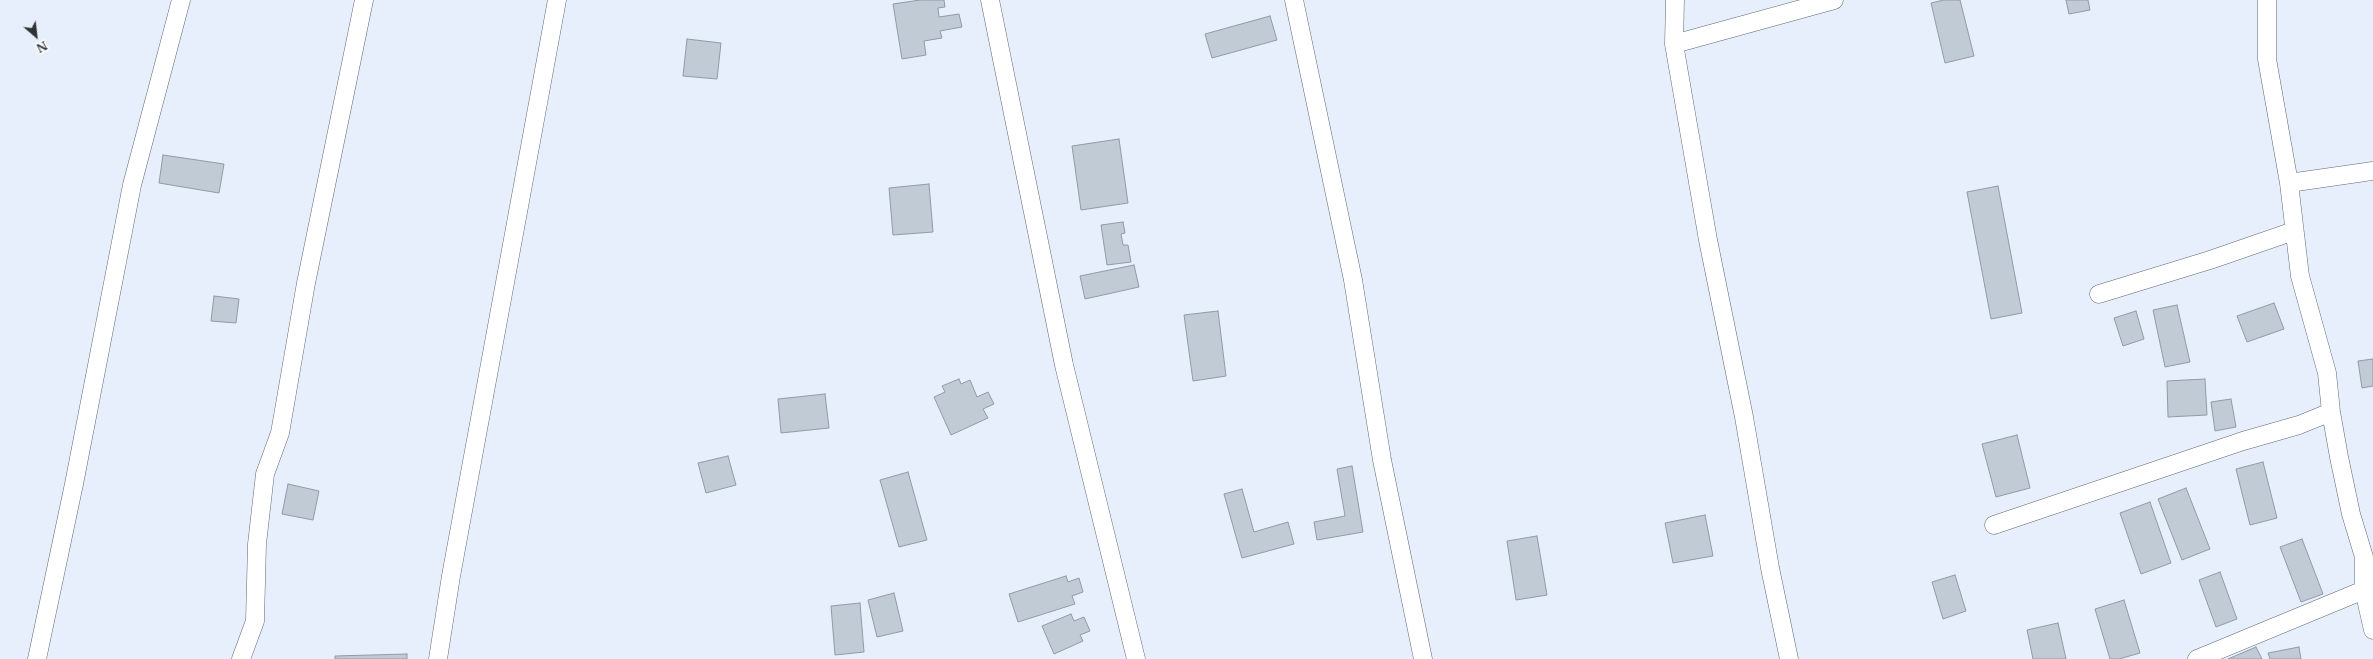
<!DOCTYPE html>
<style>
body{margin:0}
#map{position:relative;width:2373px;height:659px;overflow:hidden;background:#e6effb;font-family:"Libre Baskerville",serif}
canvas{display:block}
.north{position:absolute;left:16px;top:16px;width:40px;height:40px;-webkit-text-stroke:3px #fafcfe;paint-order:stroke;rotate:152deg;font-size:11px;font-weight:700;line-height:16px;text-align:center;color:#2e3136}
.north::after{content:'';display:block;margin:auto;width:14px;height:18px;background:#2e3136;clip-path:polygon(50% 0,100% 100%,50% 72%,0 100%)}
</style>
<div id="map">
<canvas width="2373" height="659"></canvas>
<div class="north">N</div>
</div>
<script>
const ctx = document.querySelector('canvas').getContext('2d');
ctx.lineJoin = 'round';
function fillPath(path, color) {
  ctx.fillStyle = color;
  ctx.fill(path, 'evenodd');
}
function shape(rows) {
  const path = new Path2D();
  for (const r of rows) {
    path.moveTo(r[0], r[1]);
    for (let i = 2; i < r.length; i += 2) path.lineTo(r[i], r[i + 1]);
  }
  return path;
}
function trace(path, color, width, dash) {
  ctx.strokeStyle = color;
  ctx.lineWidth = width;
  ctx.lineCap = dash ? 'butt' : 'round';
  ctx.setLineDash(dash || []);
  ctx.stroke(path);
}
const building = shape([
 [920,0,944,0,945,7,938,8,939,17,959,14,962,27,940,31,942,38,924,41,926,55,902,59,893,4,920,0],
 [1944,0,1960,0,1974,56,1945,63,1931,3,1944,0],
 [2066,0,2088,0,2090,10,2069,14,2066,0],
 [1270,16,1277,40,1212,58,1205,34,1270,16],
 [687,39,721,43,717,79,683,76,687,39],
 [1119,139,1128,203,1081,210,1072,146,1119,139],
 [163,155,224,164,219,193,159,183,163,155],
 [929,184,933,232,893,235,889,188,929,184],
 [1998,186,2022,313,1991,319,1967,192,1998,186],
 [1123,222,1125,233,1121,234,1123,245,1128,245,1131,262,1107,265,1101,225,1123,222],
 [1134,265,1139,287,1085,299,1080,276,1134,265],
 [214,296,239,299,236,323,211,321,214,296],
 [2274,303,2284,329,2247,342,2237,316,2274,303],
 [2177,305,2190,362,2165,367,2153,310,2177,305],
 [1218,311,1226,376,1193,381,1184,315,1218,311],
 [2136,311,2144,339,2123,346,2114,318,2136,311],
 [2373,359,2373,386,2362,388,2358,361,2373,359],
 [959,379,961,384,970,380,977,397,988,392,994,404,983,409,988,418,951,435,934,397,945,392,942,386,959,379],
 [2205,379,2207,415,2168,417,2167,381,2205,379],
 [825,394,829,428,781,433,778,399,825,394],
 [2231,399,2236,427,2215,431,2211,402,2231,399],
 [2017,435,2030,488,1996,497,1982,444,2017,435],
 [728,456,736,485,706,493,698,463,728,456],
 [2263,462,2277,518,2250,525,2236,469,2263,462],
 [1352,466,1363,532,1317,540,1314,522,1345,516,1337,469,1352,466],
 [908,472,927,540,899,547,880,480,908,472],
 [288,484,319,491,313,520,282,514,288,484],
 [2186,488,2210,549,2182,560,2158,499,2186,488],
 [1242,489,1254,532,1288,522,1294,544,1242,558,1224,494,1242,489],
 [2150,502,2171,563,2141,574,2120,513,2150,502],
 [1705,515,1713,556,1673,563,1665,523,1705,515],
 [1537,536,1547,595,1516,600,1507,541,1537,536],
 [2302,539,2323,594,2301,602,2280,547,2302,539],
 [2220,572,2237,619,2216,627,2199,580,2220,572],
 [1955,575,1966,611,1943,619,1932,582,1955,575],
 [1066,576,1068,582,1079,578,1083,592,1072,596,1075,604,1018,622,1009,594,1066,576],
 [894,593,903,631,877,637,868,600,894,593],
 [2124,600,2140,653,2119,659,2110,659,2095,609,2124,600],
 [860,603,864,652,835,655,831,606,860,603],
 [1071,614,1074,621,1084,617,1090,631,1080,635,1083,641,1054,654,1042,626,1071,614],
 [2058,623,2066,659,2033,659,2027,630,2058,623],
 [2256,647,2262,659,2228,659,2256,647],
 [2299,647,2301,659,2270,659,2268,653,2299,647],
 [407,654,407,659,335,659,335,656,407,654]
]);
fillPath(building, '#c1cbd6');
trace(building, '#919aa5', 1);
const minor = shape([
 [990,0,1064,365,1136,659],
 [1294,0,1353,280,1382,460,1423,659],
 [1675,0,1674,44,1708,240,1744,417,1770,568,1789,659],
 [2267,0,2267,59,2289,183,2300,276,2327,373,2331,412,2339,457,2351,514,2364,557,2364,590],
 [1674,44,1834,0],
 [2289,183,2373,171],
 [2099,294,2210,260,2294,231],
 [1994,525,2243,441,2299,425,2331,412],
 [37,659,74,484,132,185,181,0],
 [241,659,255,621,257,544,265,474,280,433,306,283,364,0],
 [438,659,451,576,557,0],
 [2197,659,2364,590,2373,630]
]);
trace(minor, '#616973', 19);
trace(minor, '#fff', 18);
</script>
